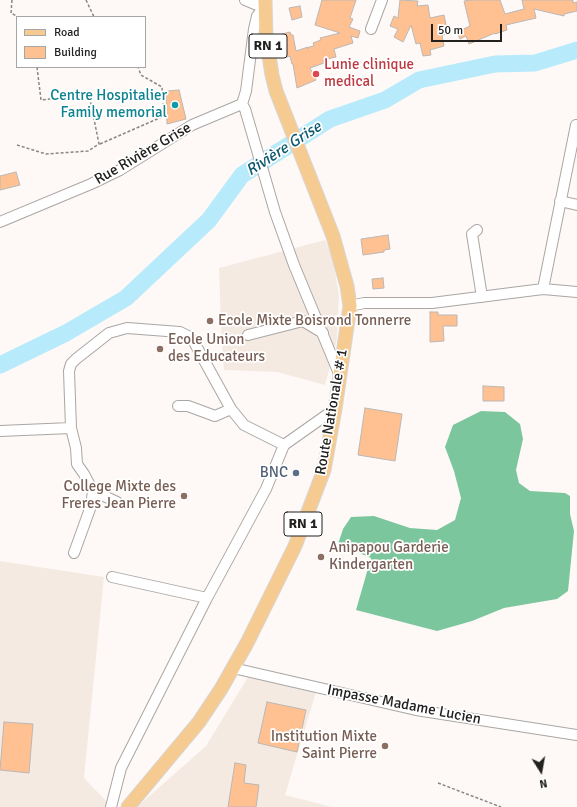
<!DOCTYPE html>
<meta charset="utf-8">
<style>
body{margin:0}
#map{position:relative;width:577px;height:807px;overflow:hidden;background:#fef9f6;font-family:Signika,sans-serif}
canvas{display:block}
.legend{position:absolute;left:16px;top:16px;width:130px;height:52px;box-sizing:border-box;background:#fff;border:1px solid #a7a6a6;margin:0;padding:5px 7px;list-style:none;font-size:12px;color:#222120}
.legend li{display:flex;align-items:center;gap:8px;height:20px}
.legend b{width:20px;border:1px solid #a7a6a6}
.north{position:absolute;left:521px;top:751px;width:40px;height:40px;-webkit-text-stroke:3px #fff;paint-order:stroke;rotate:169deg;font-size:11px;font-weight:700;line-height:16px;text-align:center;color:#222120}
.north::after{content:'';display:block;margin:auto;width:14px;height:18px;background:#222120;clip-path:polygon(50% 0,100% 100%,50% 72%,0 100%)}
.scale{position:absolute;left:431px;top:24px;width:71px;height:18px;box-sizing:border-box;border:2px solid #222120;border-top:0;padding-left:5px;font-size:12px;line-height:14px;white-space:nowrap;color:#222120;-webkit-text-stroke:3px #fff;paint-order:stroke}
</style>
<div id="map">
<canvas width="577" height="807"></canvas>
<ul class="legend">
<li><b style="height:5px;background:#f6cb92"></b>Road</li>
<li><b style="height:11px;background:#ffc191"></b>Building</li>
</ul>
<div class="north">N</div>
<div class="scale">50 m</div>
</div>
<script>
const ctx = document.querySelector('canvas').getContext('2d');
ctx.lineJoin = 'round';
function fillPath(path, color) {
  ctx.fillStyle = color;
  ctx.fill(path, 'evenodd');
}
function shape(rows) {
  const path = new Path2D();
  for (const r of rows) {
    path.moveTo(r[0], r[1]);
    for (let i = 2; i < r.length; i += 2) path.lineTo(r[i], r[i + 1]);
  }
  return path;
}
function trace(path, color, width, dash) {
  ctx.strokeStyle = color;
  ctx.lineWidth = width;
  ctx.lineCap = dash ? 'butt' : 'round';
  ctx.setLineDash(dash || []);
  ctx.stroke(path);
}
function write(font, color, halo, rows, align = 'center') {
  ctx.font = font + ' Signika,sans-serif';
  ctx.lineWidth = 3.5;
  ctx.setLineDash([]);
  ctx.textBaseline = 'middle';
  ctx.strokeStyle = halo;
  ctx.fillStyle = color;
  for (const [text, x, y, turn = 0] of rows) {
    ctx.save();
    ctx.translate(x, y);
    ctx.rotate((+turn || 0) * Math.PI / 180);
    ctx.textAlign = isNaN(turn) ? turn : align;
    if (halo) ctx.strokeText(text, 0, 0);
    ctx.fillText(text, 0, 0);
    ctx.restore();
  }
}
fillPath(shape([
 [325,240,333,259,339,296,337,340,325,385,277,372,224,370,221,329,219,268],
 [0,561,104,577,84,778,108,803,105,807,0,807],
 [248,677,316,692,285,795,332,807,137,807,206,746]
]), '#f5eae2');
fillPath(shape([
 [481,411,505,412,520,424,523,439,516,470,519,483,530,491,565,493,570,496,570,514,574,531,568,591,557,599,504,608,472,621,437,631,356,610,371,558,338,544,343,529,351,517,374,516,410,528,437,530,455,520,461,498,454,471,445,447,453,425]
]), '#7cc69d');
trace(shape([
 [0,365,66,333,126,298,209,220,242,175,330,119,385,100,419,80,495,64,535,63,577,50]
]), '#b7eafa', 17);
const building = shape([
 [322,0,356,0,350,18,353,19,349,27,360,31,358,38,351,36,353,43,334,49,336,57,323,60,324,63,310,68,316,80,297,88,293,64,292,64,290,56,287,57,282,34,290,32,291,35,293,35,296,51,308,47,308,49,309,47,314,46,313,43,321,40,320,38,340,33,315,25,322,0],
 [400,0,418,1,417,6,428,5,430,18,444,15,448,34,442,35,444,46,430,50,431,55,423,56,420,43,416,44,411,25,403,42,394,37,398,29,390,26,394,16,398,18,400,0],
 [471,0,500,0,505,14,524,9,522,0,573,0,573,3,577,2,577,11,564,14,564,16,534,9,536,18,506,25,507,30,495,34,495,33,469,44,466,36,460,39,457,32,470,26,464,1,471,0],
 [300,6,302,17,292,20,289,8,300,6],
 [179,90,186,119,167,124,166,91,179,90],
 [16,172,20,185,0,190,0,176,16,172],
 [388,235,390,249,384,250,384,252,363,255,361,239,388,235],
 [383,278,384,288,373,289,372,279,383,278],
 [430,312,438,312,438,315,457,315,457,326,443,326,444,341,430,342,430,312],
 [483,386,504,387,504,401,483,401,483,386],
 [365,408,402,414,395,461,358,455,365,408],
 [267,702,306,710,297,752,258,743,267,702],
 [4,722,33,724,29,773,0,770,4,722],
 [235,763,246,765,244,783,259,785,256,807,228,807,235,763]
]);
fillPath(building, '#ffc191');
trace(building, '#bbb7b4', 1);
const minor = shape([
 [245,0,264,8,257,16,254,29,246,91,242,104,245,109,275,212,294,265,340,376],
 [371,29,382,0],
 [560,201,577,205],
 [0,222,91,184,120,170,192,125,242,104],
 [477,230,472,234,482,297],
 [543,289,576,125],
 [350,306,364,303,432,303,543,289,577,292],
 [248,335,303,321,323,333],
 [178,406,188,406,215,416,231,409],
 [71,428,76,448,77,464,84,474,93,491,117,502],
 [0,431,71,428,69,371,71,364,76,359,109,333,127,328,180,332,188,336,194,342,231,409,244,425,284,445],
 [74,553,91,506,93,491],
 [112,577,207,598],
 [233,668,416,710,577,735],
 [111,807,121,768,207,598,266,489,284,445,335,409]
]);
const major = shape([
 [128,807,199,722,221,689,247,643,295,546,324,470,335,409,350,306,347,286,333,236,276,91,272,75,266,36,265,0]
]);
trace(minor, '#aaa6a3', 12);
trace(major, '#d7d7d7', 15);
trace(shape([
 [12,0,11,13,18,17],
 [86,0,94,17],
 [100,144,164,116,162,87,141,75,138,67],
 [17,145,46,154,88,151,99,144,89,94,41,100,37,67],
 [438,783,501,807]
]), '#898684', 1.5, [3, 2]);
trace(minor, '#fff', 10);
trace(major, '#f6cb92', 13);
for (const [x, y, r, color] of [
 [316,74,4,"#e0444e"],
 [175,105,4,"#0f9aa8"],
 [210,321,4,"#8d6e63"],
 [160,349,4,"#8d6e63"],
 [296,473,4,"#5c6f8a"],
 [184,496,4,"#8d6e63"],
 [321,557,4,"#8d6e63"],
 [385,746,4,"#8d6e63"]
]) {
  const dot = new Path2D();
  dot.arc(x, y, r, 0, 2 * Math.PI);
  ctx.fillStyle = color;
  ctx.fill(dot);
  trace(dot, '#fff', 1.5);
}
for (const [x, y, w] of [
 [268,46,38],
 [303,524,38]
]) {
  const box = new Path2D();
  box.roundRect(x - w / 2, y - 12, w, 24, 3);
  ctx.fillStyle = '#fff';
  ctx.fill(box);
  trace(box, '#222120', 1);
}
write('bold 14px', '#222120', null, [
 ["RN 1",268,46],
 ["RN 1",303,524]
]);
write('15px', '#be3a42', '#fff', [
 ["Lunie clinique",324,65],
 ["medical",324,82]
], 'left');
write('15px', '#0d838f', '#fff', [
 ["Centre Hospitalier",167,96],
 ["Family memorial",167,113]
], 'right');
write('15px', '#222120', '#fff', [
 ["Rue Rivière Grise",143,154,-30],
 ["Route Nationale # 1",332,412,-80],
 ["Impasse Madame Lucien",404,705,11]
]);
write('15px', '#785e54', '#fff', [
 ["Ecole Mixte Boisrond Tonnerre",218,321],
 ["Ecole Union",168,340],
 ["des Educateurs",168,357],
 ["College Mixte des",176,487,"right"],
 ["Freres Jean Pierre",176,504,"right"],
 ["Anipapou Garderie",329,548],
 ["Kindergarten",329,565],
 ["Institution Mixte",377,737,"right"],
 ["Saint Pierre",377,754,"right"]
], 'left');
write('15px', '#4e5e75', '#fff', [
 ["BNC",288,473]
], 'right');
write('italic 16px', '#0d5a6d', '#fff', [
 ["Rivière Grise",284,149,-33]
]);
</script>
